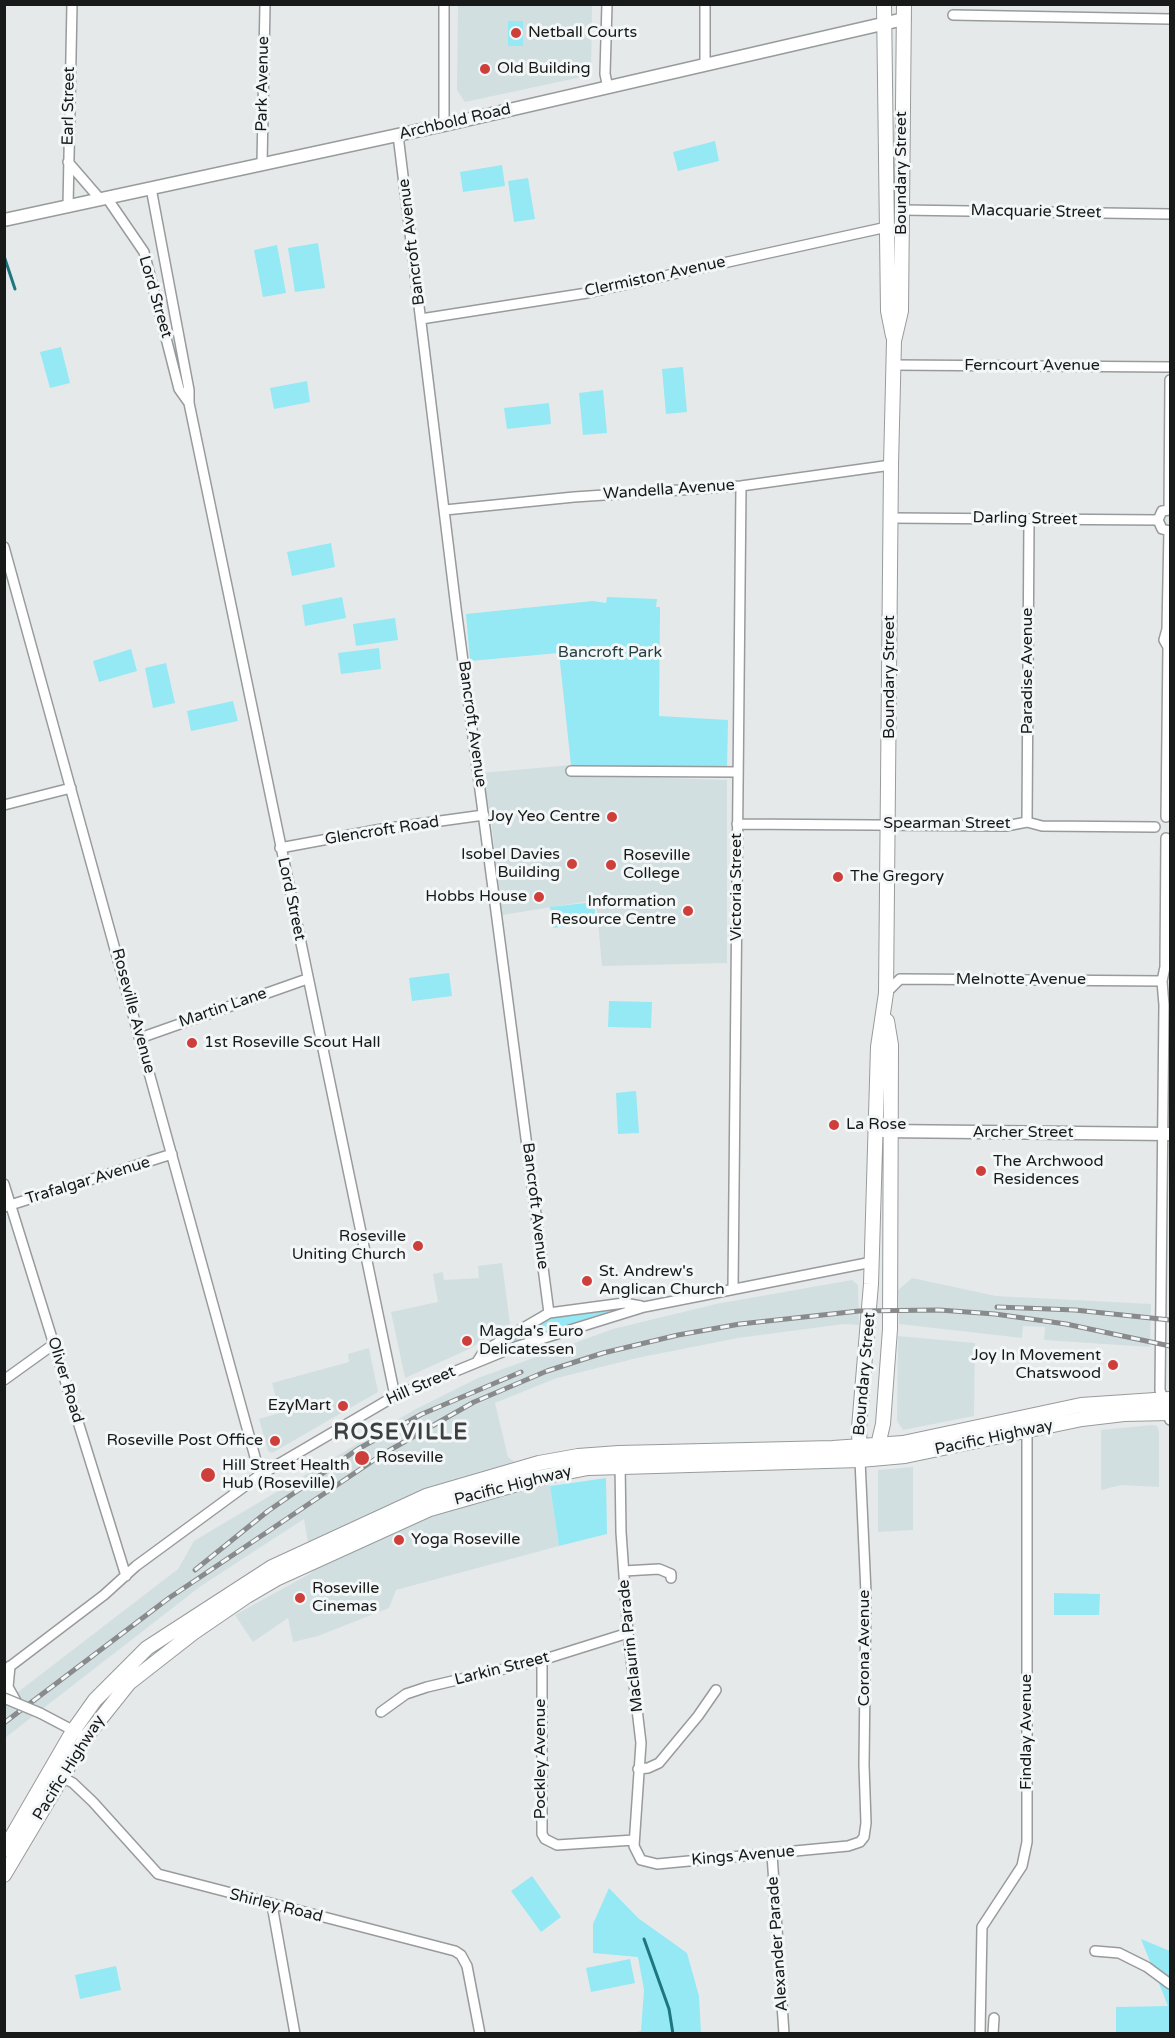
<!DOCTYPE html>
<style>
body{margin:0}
#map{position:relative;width:1175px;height:2038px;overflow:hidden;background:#e6e9ea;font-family:"Varela Round",sans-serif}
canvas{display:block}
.frame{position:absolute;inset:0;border:6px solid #181919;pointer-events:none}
</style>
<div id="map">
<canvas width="1175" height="2038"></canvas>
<div class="frame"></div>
</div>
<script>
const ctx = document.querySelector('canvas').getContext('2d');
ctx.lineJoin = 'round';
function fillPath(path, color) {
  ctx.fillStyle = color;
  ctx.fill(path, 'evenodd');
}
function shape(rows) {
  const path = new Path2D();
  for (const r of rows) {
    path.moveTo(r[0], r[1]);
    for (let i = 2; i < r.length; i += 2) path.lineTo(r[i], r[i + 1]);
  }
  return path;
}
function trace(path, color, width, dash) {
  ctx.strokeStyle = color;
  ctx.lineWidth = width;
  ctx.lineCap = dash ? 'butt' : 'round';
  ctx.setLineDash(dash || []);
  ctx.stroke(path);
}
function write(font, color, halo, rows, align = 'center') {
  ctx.font = font + ' "Varela Round",sans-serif';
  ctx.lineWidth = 6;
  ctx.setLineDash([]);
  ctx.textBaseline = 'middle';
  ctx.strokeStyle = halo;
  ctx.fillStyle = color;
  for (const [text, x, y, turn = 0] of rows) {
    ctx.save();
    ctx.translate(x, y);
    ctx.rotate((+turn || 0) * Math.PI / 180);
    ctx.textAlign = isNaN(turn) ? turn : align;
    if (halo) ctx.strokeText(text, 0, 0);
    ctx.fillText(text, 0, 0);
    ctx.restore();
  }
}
fillPath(shape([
 [458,5,592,5,591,75,465,102,457,90],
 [571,765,571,775,727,780,727,963,602,966,596,900,502,915,491,819,482,773],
 [502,1263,510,1324,469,1349,405,1378,391,1312,438,1302,433,1274,443,1272,444,1280,479,1278,478,1266],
 [912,1278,996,1296,1151,1304,1150,1347,1044,1340,1045,1327,1023,1326,1022,1338,899,1324,898,1290],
 [852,1280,858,1285,859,1325,844,1324,738,1338,637,1358,557,1378,495,1403,508,1457,550,1486,559,1546,396,1590,389,1608,318,1636,293,1642,288,1618,253,1642,235,1615,313,1572,304,1519,201,1586,5,1738,5,1702,178,1569,194,1541,414,1410,478,1378,613,1329,716,1304],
 [898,1336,975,1343,974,1416,903,1430,897,1421],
 [369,1348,378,1392,272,1453,268,1451,259,1419,280,1413,272,1383,349,1362,348,1354],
 [1152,1425,1157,1426,1159,1431,1159,1487,1121,1485,1101,1490,1101,1430],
 [913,1467,913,1530,878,1532,878,1470]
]), '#d2dfe1');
fillPath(shape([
 [508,21,523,21,523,46,508,46],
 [715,141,719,161,678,171,673,152],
 [502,165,505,186,463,192,460,172],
 [528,178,535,219,514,222,508,181],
 [318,243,325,288,295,292,288,248],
 [277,245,286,293,263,297,254,250],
 [61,347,70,383,50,388,40,352],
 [683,367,687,412,666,414,662,369],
 [307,381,310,402,274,409,270,388],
 [603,390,607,433,583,435,579,393],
 [549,403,551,424,507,429,504,408],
 [331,543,335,567,292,576,287,552],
 [342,597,346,618,305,626,302,605],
 [607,597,657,599,656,607,660,607,659,716,728,720,727,769,571,765,559,653,470,661,466,614,593,601,606,603],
 [395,618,398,640,356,646,353,624],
 [379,648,381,669,341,674,338,653],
 [131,649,137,671,99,682,93,661],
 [166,663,175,703,153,708,145,668],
 [233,701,238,721,191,731,187,711],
 [594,902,596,922,553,928,550,907],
 [449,973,452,996,412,1001,409,978],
 [609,1001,652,1002,651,1028,608,1027],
 [636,1091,639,1133,618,1134,616,1093],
 [624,1307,541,1333,485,1354,554,1316],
 [606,1478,607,1534,559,1546,550,1486],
 [1054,1593,1100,1594,1099,1615,1054,1615],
 [532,1876,561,1917,541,1932,511,1891],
 [609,1888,638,1918,687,1953,699,1996,701,2033,632,2033,641,2031,644,1990,638,1957,593,1953,593,1924],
 [1141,1939,1170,1951,1170,2033,1116,2034,1116,2007,1168,2006],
 [630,1959,635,1983,591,1992,586,1968],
 [116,1966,121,1990,80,1999,75,1975]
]), '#94e9f4');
trace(shape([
 [4,256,15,289],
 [644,1939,669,2009,673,2034]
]), '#1e7680', 3);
const minor = shape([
 [444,4,444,125],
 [607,4,605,74,608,88],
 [953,15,1170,19],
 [705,65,705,4],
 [398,135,456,608,549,1313],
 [68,162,100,199],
 [262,164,265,4],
 [151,188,189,390,189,403,395,1396],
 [107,198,144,252,179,389,189,403],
 [68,207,72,4],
 [902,210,1170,214],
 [421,319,587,293,887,227],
 [893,365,1170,367],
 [1169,509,1170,380],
 [445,510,574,497,741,486,891,465],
 [1170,510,1162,511,1158,520,1162,529,1170,531],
 [891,518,1158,520],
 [4,547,260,1475],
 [571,771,737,772],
 [4,805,71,788],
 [1166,817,1168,647,1164,640,1167,629,1169,531],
 [1027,822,1029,520],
 [737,824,1006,826,1027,822,1042,826,1155,827],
 [1166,838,1165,967,1162,981,1164,1005,1160,1390,1170,1420],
 [280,848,382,829,484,815],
 [886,993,900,979,1162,981],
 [140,1038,307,979],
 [4,1184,126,1576],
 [4,1207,172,1154],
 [733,1288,741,486],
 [477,1362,484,1351,549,1313,624,1303,641,1306],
 [4,1380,54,1344],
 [620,1463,621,1532,628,1633,641,1743,634,1846,641,1860,657,1864,848,1846,860,1842,864,1837,866,1823,864,1765,866,1593,860,1460],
 [624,1571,659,1569,671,1574,671,1578],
 [542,1660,542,1834,545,1839,557,1845,634,1840],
 [10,1666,8,1687,17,1703],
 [4,1671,104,1595,136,1566,260,1475,395,1396,512,1348,644,1307,872,1262],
 [381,1712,406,1694,427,1687,542,1660,628,1633],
 [40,1713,78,1733],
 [638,1769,648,1768,659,1763,698,1716,716,1690],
 [58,1775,73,1783,93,1802,158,1874,455,1951,461,1955,467,1966,480,2034],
 [772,1854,784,2034],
 [272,1905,295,2034],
 [1095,1951,1119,1953,1147,1967,1170,1984],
 [980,2034,982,1927,1022,1866,1027,1842,1027,1428],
 [993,2034,994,2018]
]);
const major = shape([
 [4,220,444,125,904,19],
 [883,1131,1170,1134]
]);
const highway = shape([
 [884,4,888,311,893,336],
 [873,1449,878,1445,883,1424,890,1329,891,1045,887,1021],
 [860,1460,859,1428,871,1284,878,1047,886,993,891,465,894,341,901,311,904,4],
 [4,1850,73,1731,95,1700,147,1648,272,1567,426,1496,539,1463,578,1456,619,1453,833,1448,903,1443,1081,1405,1170,1399],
 [4,1875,86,1737,129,1683,193,1633,247,1596,276,1579,430,1509,542,1477,588,1468,860,1460,905,1456,1082,1419,1124,1414,1170,1413]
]);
trace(minor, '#989b9c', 12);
trace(major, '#989b9c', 15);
trace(highway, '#989b9c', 16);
trace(minor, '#fff', 9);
trace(major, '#fff', 12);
trace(highway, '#fff', 14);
const rail = shape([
 [997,1307,1075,1310,1170,1320],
 [195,1570,268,1511,358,1449,422,1414,521,1372],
 [4,1723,169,1598,383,1454,474,1402,547,1371,603,1353,678,1335,740,1324,859,1311,939,1310,995,1314,1066,1324,1170,1346]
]);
trace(rail, '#888a8b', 5);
trace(rail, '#f3f7f7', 3, [9]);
const minorBridge = shape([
 [4,1698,40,1713]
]);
trace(minorBridge, '#989b9c', 12, []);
trace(minorBridge, '#fff', 9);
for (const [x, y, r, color] of [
 [516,33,6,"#ce3f3b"],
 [485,69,6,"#ce3f3b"],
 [612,817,6,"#ce3f3b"],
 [572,864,6,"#ce3f3b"],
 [611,865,6,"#ce3f3b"],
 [838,877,6,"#ce3f3b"],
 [539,897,6,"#ce3f3b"],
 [688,911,6,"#ce3f3b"],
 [192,1043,6,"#ce3f3b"],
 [834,1125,6,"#ce3f3b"],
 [981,1171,6,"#ce3f3b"],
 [418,1246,6,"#ce3f3b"],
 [587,1281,6,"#ce3f3b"],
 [467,1341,6,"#ce3f3b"],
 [1113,1365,6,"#ce3f3b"],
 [343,1406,6,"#ce3f3b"],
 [275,1441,6,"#ce3f3b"],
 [362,1458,8,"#ce3f3b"],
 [208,1475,8,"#ce3f3b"],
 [399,1540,6,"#ce3f3b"],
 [300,1598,6,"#ce3f3b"]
]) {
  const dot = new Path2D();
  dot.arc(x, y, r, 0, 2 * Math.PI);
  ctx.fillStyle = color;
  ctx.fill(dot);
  trace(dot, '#f3f7f7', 2);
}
write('16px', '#181919', '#f3f7f7', [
 ["Netball Courts",528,33],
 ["Old Building",497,69],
 ["Joy Yeo Centre",600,817,"right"],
 ["Isobel Davies",560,855,"right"],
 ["Building",560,873,"right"],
 ["Roseville",623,856],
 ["College",623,874],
 ["The Gregory",850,877],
 ["Hobbs House",527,897,"right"],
 ["Information",676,902,"right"],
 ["Resource Centre",676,920,"right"],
 ["1st Roseville Scout Hall",204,1043],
 ["La Rose",846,1125],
 ["The Archwood",993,1162],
 ["Residences",993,1180],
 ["Roseville",406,1237,"right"],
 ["Uniting Church",406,1255,"right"],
 ["St. Andrew's",599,1272],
 ["Anglican Church",599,1290],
 ["Magda's Euro",479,1332],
 ["Delicatessen",479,1350],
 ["Joy In Movement",1101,1356,"right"],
 ["Chatswood",1101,1374,"right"],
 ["EzyMart",331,1406,"right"],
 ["Roseville Post Office",263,1441,"right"],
 ["Roseville",376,1458],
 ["Hill Street Health",222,1466],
 ["Hub (Roseville)",222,1484],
 ["Yoga Roseville",411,1540],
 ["Roseville",312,1589],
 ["Cinemas",312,1607]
], 'left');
write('16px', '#181919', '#f3f7f7', [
 ["Park Avenue",263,84,-89],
 ["Earl Street",69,106,-89],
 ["Archbold Road",455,122,-13],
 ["Boundary Street",902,173,-90],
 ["Macquarie Street",1036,212,1],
 ["Bancroft Avenue",412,242,-97],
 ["Clermiston Avenue",655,277,-12],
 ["Lord Street",155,297,74],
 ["Ferncourt Avenue",1032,366],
 ["Wandella Avenue",669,490,-4],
 ["Darling Street",1025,519,1],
 ["Paradise Avenue",1028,671,-90],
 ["Boundary Street",890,677,-90],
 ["Bancroft Avenue",472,724,82],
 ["Spearman Street",947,824],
 ["Glencroft Road",382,831,-9],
 ["Victoria Street",737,887,-90],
 ["Lord Street",291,899,78],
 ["Melnotte Avenue",1021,980],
 ["Martin Lane",223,1008,-19],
 ["Roseville Avenue",133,1011,75],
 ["Archer Street",1023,1133],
 ["Trafalgar Avenue",88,1181,-17],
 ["Bancroft Avenue",535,1206,83],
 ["Boundary Street",865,1374,-85],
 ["Oliver Road",65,1380,73],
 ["Hill Street",421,1386,-24],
 ["Pacific Highway",994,1438,-12],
 ["Pacific Highway",513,1486,-14],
 ["Maclaurin Parade",631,1646,-96],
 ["Corona Avenue",865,1648,-90],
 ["Larkin Street",502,1669,-14],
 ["Findlay Avenue",1027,1732,-90],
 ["Pockley Avenue",541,1759,-90],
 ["Pacific Highway",69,1768,-58],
 ["Kings Avenue",743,1856,-5],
 ["Shirley Road",276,1906,14],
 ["Alexander Parade",778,1944,-94]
]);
write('16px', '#253f42', '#f3f7f7', [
 ["Bancroft Park",610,653]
]);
ctx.letterSpacing = '1.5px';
write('bold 22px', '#3d3f40', '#f3f7f7', [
 ["ROSEVILLE",401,1433]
]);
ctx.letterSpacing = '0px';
</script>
